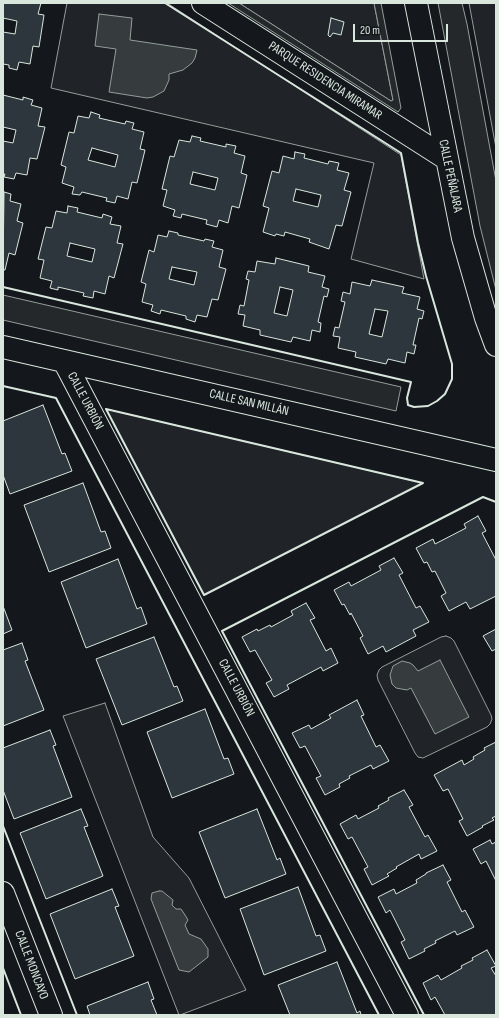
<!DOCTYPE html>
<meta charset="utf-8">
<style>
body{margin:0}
#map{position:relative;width:499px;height:1018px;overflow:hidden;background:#14181c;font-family:"Sofia Sans Condensed",sans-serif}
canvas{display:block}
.frame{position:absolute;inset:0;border:4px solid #d8e6dc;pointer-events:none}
.scale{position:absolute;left:353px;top:24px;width:95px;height:18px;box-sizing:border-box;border:2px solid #d8e6dc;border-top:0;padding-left:5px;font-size:12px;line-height:14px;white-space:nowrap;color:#d8e6dc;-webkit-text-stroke:3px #14181c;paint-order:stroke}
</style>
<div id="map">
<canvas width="499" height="1018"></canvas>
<div class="frame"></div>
<div class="scale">20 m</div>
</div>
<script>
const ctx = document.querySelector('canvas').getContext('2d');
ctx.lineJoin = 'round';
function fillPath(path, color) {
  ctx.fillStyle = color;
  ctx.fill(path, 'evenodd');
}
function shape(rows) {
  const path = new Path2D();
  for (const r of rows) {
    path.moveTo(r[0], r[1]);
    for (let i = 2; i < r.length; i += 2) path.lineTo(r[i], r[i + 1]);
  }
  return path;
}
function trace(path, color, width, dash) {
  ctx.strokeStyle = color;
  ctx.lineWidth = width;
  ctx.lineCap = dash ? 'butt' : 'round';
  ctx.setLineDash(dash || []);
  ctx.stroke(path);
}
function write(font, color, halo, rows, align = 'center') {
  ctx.font = font + ' "Sofia Sans Condensed",sans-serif';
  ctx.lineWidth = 3;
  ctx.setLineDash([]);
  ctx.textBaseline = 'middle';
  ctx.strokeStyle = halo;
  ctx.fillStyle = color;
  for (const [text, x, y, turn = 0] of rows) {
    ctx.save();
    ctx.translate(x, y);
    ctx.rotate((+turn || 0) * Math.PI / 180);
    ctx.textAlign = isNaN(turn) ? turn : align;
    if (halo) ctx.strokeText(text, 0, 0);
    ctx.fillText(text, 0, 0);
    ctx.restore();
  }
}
const green = shape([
 [67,3,167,3,401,155,424,279,351,259,374,163,51,88,67,3],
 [239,3,374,3,393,100,391,101,239,3],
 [469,3,496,3,496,148,491,121,469,3],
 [106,409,423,483,204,595,106,409],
 [446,636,451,638,454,641,491,715,492,719,490,724,487,727,423,758,418,757,415,753,378,680,377,675,379,670,382,667,441,637,446,636],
 [105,703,153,837,189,878,246,990,180,1015,179,1015,63,716,105,703]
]);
fillPath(green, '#202428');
trace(green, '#939e99', 1);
const parking = shape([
 [228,3,239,3,391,101,393,100,374,3,381,3,401,108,398,112,228,3],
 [438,3,462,3,467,24,496,181,496,290,480,226,438,3],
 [3,295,401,387,396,411,3,320,3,295]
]);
fillPath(parking, '#24282b');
trace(parking, '#939e99', 1);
const water = shape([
 [99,14,132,18,130,40,197,50,195,58,192,63,183,70,169,74,169,80,164,91,153,97,147,98,109,92,116,49,95,46,99,14],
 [440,660,469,717,435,734,411,688,407,690,396,688,392,684,390,675,393,666,402,661,410,663,413,665,418,671,440,660],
 [159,891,162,891,173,900,172,905,176,909,181,909,185,915,188,920,185,925,189,934,201,939,208,949,208,957,189,972,179,970,151,899,152,893,159,891]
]);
fillPath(water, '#363b3e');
trace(water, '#939e99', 1);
const building = shape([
 [3,3,41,3,38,14,44,15,39,47,33,46,30,64,19,62,17,70,9,68,9,65,3,64,3,32,15,34,17,21,3,18,3,3],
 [331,18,344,22,341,35,333,33,330,37,328,35,331,18],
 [3,95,23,100,23,97,33,100,31,105,42,108,38,126,45,127,37,159,30,158,27,175,16,173,14,179,4,177,5,174,3,174,3,141,13,143,16,130,3,127,3,95],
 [91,112,100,115,99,118,125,124,126,121,134,123,132,129,144,132,140,149,145,150,137,183,132,182,128,199,117,196,115,203,106,201,107,198,82,192,80,195,72,194,74,187,62,183,66,167,61,165,69,132,74,133,78,116,89,118,91,112],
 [92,148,118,155,115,167,88,160,92,148],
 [192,136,201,138,200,141,226,147,226,144,236,146,234,153,245,156,241,173,247,175,239,208,232,206,228,223,219,220,217,227,206,224,207,220,182,214,181,218,173,216,175,210,163,206,167,190,162,189,170,156,174,157,179,140,190,142,192,136],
 [193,172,218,178,215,190,190,184,193,172],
 [295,152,305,154,304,158,328,164,329,161,339,163,337,170,349,173,344,190,351,192,342,226,336,225,329,249,309,242,310,239,285,232,284,236,276,234,275,236,263,232,269,208,263,206,272,171,279,173,283,156,294,159,295,152],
 [296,189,321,195,318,207,293,201,296,189],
 [4,192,11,194,10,201,21,204,17,221,23,223,15,255,9,253,5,270,3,270,4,192],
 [68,206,78,208,77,212,102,218,103,214,112,217,110,224,121,226,117,243,123,244,114,278,109,276,105,294,94,291,93,298,83,296,84,293,58,287,58,290,50,288,52,281,40,278,44,260,38,259,46,227,52,228,56,211,67,213,68,206],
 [70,243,95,249,92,262,67,256,70,243],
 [169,231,178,233,178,235,204,241,205,239,214,241,212,247,223,250,219,267,226,269,218,300,212,299,207,317,197,315,195,322,186,319,186,316,161,310,160,314,151,311,153,305,142,302,146,284,141,282,149,250,154,252,158,235,167,237,169,231],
 [172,267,197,272,194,285,169,279,172,267],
 [276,258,309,266,308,272,325,276,322,287,329,289,327,297,324,296,318,322,321,323,320,332,312,330,310,341,293,337,291,342,260,335,260,330,243,326,245,315,238,314,240,305,244,306,249,280,246,279,248,271,255,272,257,261,275,264,276,258],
 [280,287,293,290,287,316,274,313,280,287],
 [372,280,404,287,402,293,420,297,417,309,424,311,422,319,419,318,413,345,416,345,414,354,407,352,405,363,388,359,386,364,355,357,356,352,338,348,340,337,333,336,335,327,339,328,345,302,341,301,343,292,350,294,352,282,370,286,372,280],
 [375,309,388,311,382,337,369,334,375,309],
 [43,405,62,454,65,453,72,471,10,494,3,475,3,421,43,405],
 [83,483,101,532,105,531,111,548,49,572,24,505,83,483],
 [478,516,486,531,482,533,496,560,496,596,470,609,466,602,449,611,441,596,446,593,435,571,432,572,427,562,424,563,416,548,433,539,435,544,466,528,464,524,478,516],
 [394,558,403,573,399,575,416,608,420,606,429,622,413,630,416,636,386,652,383,646,368,654,360,638,363,636,351,613,350,615,344,604,342,605,334,590,349,582,351,586,381,570,379,566,394,558],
 [118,559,137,609,141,607,147,624,86,648,61,582,118,559],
 [306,603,315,618,310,620,326,651,331,648,338,663,323,671,321,667,287,685,289,689,274,697,266,683,272,680,255,650,250,652,242,637,257,629,258,631,270,625,271,627,293,615,291,611,306,603],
 [3,606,12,630,3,634,3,606],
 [496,629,496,649,492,651,483,636,496,629],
 [154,637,174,687,177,686,183,701,122,725,96,659,154,637],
 [22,643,28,660,25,661,44,710,3,726,3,650,22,643],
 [357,700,364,715,361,716,376,747,380,745,389,761,373,769,371,765,349,776,350,778,339,784,340,787,325,795,316,778,321,776,305,746,300,748,292,733,309,725,311,729,331,718,329,715,357,700],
 [205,709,224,759,228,758,234,774,172,798,147,732,205,709],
 [50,730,56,745,53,746,72,797,14,819,3,790,3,748,50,730],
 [496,742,496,816,492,818,494,820,482,826,483,827,467,836,459,821,463,819,448,789,443,791,434,775,462,760,464,765,474,759,473,757,485,750,484,748,496,742],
 [404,790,413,805,409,807,425,837,428,835,437,851,421,859,419,854,396,867,397,868,387,874,389,876,372,885,364,869,368,867,352,837,348,839,340,824,356,815,358,819,379,808,378,806,389,800,388,798,404,790],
 [81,809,88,826,84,827,103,876,46,899,20,833,81,809],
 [257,809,277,860,280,858,286,874,225,898,199,832,257,809],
 [490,840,492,844,496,842,496,881,486,861,481,864,473,849,490,840],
 [443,865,451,880,447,882,462,912,465,910,474,927,457,935,455,931,435,941,436,943,424,949,425,951,409,959,401,942,405,940,390,910,386,913,378,897,394,889,396,894,417,883,416,880,426,874,426,873,443,865],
 [298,887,316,936,320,935,326,951,264,975,240,909,298,887],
 [112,889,119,906,115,907,134,956,75,979,50,914,112,889],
 [487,950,496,966,491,968,496,976,496,1015,445,1015,435,997,431,1000,423,983,438,975,441,980,462,968,461,966,473,960,472,958,487,950],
 [337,962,357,1013,360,1011,361,1015,290,1015,278,985,337,962],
 [148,982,154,999,151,1000,157,1015,90,1015,87,1006,148,982]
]);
fillPath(building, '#2c363c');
trace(building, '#d8e6dc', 1);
const minor = shape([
 [203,3,447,159],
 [416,3,463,238,486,318,496,345],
 [3,347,496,460],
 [64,361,407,1015],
 [3,893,51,1015]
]);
trace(minor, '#d8e6dc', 24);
trace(minor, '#14181c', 22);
trace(shape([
 [3,287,411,382,407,398,408,405,414,407,428,406,437,401,445,394,452,379,452,364,426,276,418,243,401,153,165,3],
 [3,386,56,398,379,1015],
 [106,409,204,595,423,483],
 [106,409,423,483],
 [3,826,77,1015],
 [3,968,21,1015],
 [424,1015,222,631,483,497,496,502]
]), '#d8e6dc', 2);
write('13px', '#d8e6dc', '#14181c', [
 ["PARQUE RESIDENCIA MIRAMAR",325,81,33],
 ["CALLE PEÑALARA",450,176,78],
 ["CALLE URBIÓN",85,401,62],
 ["CALLE SAN MILLÁN",249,403,13],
 ["CALLE URBIÓN",236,688,62],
 ["CALLE MONCAYO",31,965,69]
]);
</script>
